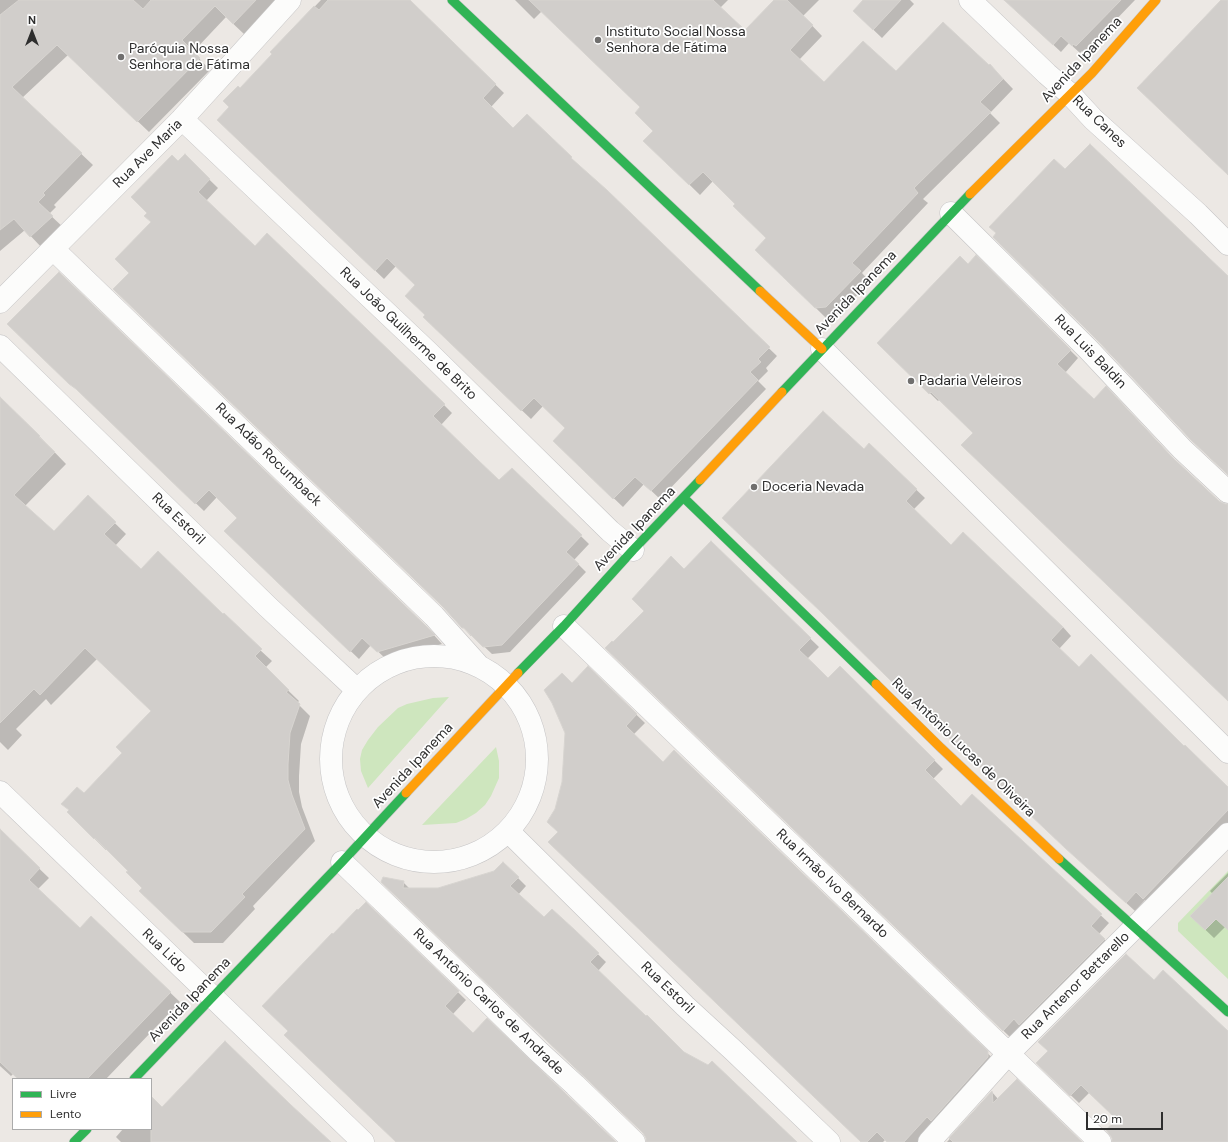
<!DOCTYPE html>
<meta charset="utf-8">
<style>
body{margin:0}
#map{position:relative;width:1228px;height:1142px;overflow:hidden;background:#ece8e4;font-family:"DM Sans",sans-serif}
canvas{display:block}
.legend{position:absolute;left:12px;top:1078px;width:140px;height:52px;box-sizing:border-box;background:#fff;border:1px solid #ababab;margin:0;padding:5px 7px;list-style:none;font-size:12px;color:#2e2e2e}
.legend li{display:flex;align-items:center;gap:8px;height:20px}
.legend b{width:20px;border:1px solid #ababab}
.north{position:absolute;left:12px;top:12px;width:40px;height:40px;-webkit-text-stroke:3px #fff;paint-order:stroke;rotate:0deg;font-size:11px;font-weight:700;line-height:16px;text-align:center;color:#2e2e2e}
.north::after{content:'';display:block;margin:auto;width:14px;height:18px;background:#2e2e2e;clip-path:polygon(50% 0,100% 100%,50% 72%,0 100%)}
.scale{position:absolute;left:1086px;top:1112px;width:77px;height:18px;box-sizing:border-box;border:2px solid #2e2e2e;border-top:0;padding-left:5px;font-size:12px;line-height:14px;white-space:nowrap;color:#2e2e2e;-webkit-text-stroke:3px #fff;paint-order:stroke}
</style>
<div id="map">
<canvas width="1228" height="1142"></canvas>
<ul class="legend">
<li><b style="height:5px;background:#30b455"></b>Livre</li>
<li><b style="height:5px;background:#ff9f0a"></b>Lento</li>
</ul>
<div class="north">N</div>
<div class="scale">20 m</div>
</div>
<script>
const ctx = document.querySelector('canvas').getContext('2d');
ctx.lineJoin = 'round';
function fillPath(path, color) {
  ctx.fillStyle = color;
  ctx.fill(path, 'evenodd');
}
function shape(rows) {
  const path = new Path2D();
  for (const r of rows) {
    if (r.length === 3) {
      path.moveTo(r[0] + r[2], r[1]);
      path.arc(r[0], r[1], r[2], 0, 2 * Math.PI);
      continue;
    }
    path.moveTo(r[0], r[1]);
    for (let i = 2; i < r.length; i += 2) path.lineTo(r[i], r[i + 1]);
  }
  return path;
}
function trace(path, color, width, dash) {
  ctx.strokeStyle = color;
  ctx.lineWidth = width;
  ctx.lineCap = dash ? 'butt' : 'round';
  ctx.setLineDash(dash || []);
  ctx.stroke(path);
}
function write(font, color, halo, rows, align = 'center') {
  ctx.font = font + ' "DM Sans",sans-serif';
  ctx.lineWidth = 3.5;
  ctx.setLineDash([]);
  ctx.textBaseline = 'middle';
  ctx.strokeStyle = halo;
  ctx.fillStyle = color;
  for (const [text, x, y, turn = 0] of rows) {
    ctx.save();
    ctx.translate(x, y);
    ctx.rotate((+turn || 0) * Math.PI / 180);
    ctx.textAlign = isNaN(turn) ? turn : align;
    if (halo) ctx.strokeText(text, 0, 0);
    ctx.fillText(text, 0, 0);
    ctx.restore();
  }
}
fillPath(shape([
 [449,697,368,788,361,771,360,759,362,750,368,740,378,727,398,708,407,704,433,698],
 [496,747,499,761,499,778,491,796,485,805,476,813,466,819,456,823,422,825],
 [1228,871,1228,979,1178,931,1178,923]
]), '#cee6be');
fillPath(shape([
 [0,0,278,0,245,35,226,17,193,52,210,70,149,132,68,55,22,98,93,165,54,205,56,207,49,214,64,228,42,248,25,230,0,251],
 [321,0,408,0,504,93,491,107,513,129,571,158,777,356,766,368,768,371,758,381,766,389,660,499,644,484,623,507,562,449,566,429,543,406,531,419,433,326,426,315,416,285,396,266,384,279,227,129,230,107,240,89,273,54,271,52],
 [515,0,728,0,720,8,745,32,775,0,819,0,803,16,822,36,799,60,824,83,896,72,989,67,990,65,1013,89,990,113,1000,123,923,199,928,203,862,273,870,282,836,317,826,318,757,250,768,238,736,204,713,181,700,195,655,151,655,131,641,108,542,11,534,19],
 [864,0,910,0,914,4,882,38,862,19],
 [1005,0,1135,0,1084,53,1082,51,1080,53,1069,43,1061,52],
 [185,156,218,188,206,201,255,247,444,405,452,413,441,425,499,482,512,469,589,544,574,560,586,572,510,652,492,654,473,636,471,636,130,273,178,163],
 [976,257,1078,358,1065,373,1094,400,1177,462,1219,502,1228,505,1228,699,974,433,939,400,938,401,878,343,968,265],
 [17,332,433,634,442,644,386,659,371,645,359,659,233,539,238,518,217,497,204,511],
 [0,399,39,436,66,464,25,506,54,533,88,497,126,534,115,546,141,570,223,616,272,661,265,668,299,701,297,703,310,716,301,744,299,776,299,792,302,807,315,841,253,906,255,909,223,943,194,943,152,902,144,888,129,871,107,848,106,850,68,812,124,753,152,711,97,659,51,705,46,699,16,729,22,735,8,750,0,742],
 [869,445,925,498,913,510,951,546,1063,627,1071,636,1059,649,1079,668,1184,747,1228,789,1228,827,1152,907,1145,900,1135,911,1075,856,864,451],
 [711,543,819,647,807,659,828,679,840,667,943,769,933,779,961,807,972,796,1109,923,1099,934,1113,948,1011,1038,615,656,613,643],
 [588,668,645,723,633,735,663,763,996,1061,928,1142,888,1142,885,1140,883,1142,862,1142,559,832,556,810,563,782,572,684],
 [0,831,49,878,38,889,80,929,91,917,180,1002,106,1079,19,1079,13,1074,11,1076,0,1066],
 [503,863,526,886,518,895,544,919,574,931,606,962,598,971,684,1052,796,1142,647,1142,647,1139,644,1133,391,890,403,882,410,889,438,889,495,872],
 [1228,873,1228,930,1225,927,1214,938,1191,916,1213,894,1210,891],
 [366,903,466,1000,453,1014,473,1034,614,1142,397,1142,289,1031,333,935],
 [1154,981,1228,1033,1228,1142,1113,1142,1117,1119,1089,1093,1079,1103,1037,1063],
 [992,1092,998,1099,1079,1142,947,1142],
 [151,1098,162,1108,329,1142,121,1142,116,1137,123,1129,151,1129]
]), '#0003');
const building = shape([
 [19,0,133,0,143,9,151,0,256,0,233,24,215,6,182,40,200,58,137,122,57,45,12,87,82,153,43,193,45,195,38,202,53,216,30,237,14,219,0,230,0,15,19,0],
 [328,0,410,0,496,84,483,98,513,128,527,114,572,157,571,158,607,190,770,347,758,359,761,362,750,372,758,380,651,491,635,477,613,499,553,441,565,428,534,398,521,411,423,317,425,315,405,296,415,285,387,258,375,271,217,120,229,107,223,101,238,86,240,88,272,54,270,52,314,6,319,10,328,0],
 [529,0,713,0,745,30,774,0,787,0,813,25,790,50,824,82,863,41,896,71,943,22,989,65,990,64,1003,79,980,102,991,112,914,188,918,193,852,263,861,271,826,307,815,308,755,250,766,238,733,206,735,204,703,172,689,185,643,141,653,131,635,113,640,107,529,0],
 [863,0,901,0,873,30,853,11,863,0],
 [1004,0,1121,0,1076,46,1073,44,1072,46,1061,36,1053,45,1004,0],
 [1221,0,1228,0,1228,175,1137,88,1221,0],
 [1090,144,1228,276,1228,475,1191,440,1097,340,993,237,996,233,989,227,1054,159,1065,169,1090,144],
 [185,154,210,179,198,192,255,246,267,233,445,404,433,416,477,459,499,480,512,468,582,535,566,552,579,564,502,645,483,647,464,628,462,628,443,607,113,289,129,273,115,259,151,222,144,216,147,213,131,197,172,155,178,161,185,154],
 [976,255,1071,350,1057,364,1094,399,1106,386,1173,458,1219,501,1225,504,1228,504,1228,701,961,445,973,433,931,392,929,394,877,343,960,256,968,264,976,255],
 [59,272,425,625,435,635,377,652,362,638,350,652,224,531,237,518,209,490,195,504,76,389,69,384,7,324,59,272],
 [0,397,40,436,39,437,55,452,14,495,54,531,88,495,116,522,104,534,141,569,158,551,223,614,224,613,262,649,255,656,289,690,286,692,300,704,290,733,288,764,288,780,292,795,305,829,242,894,245,897,211,932,182,932,139,891,142,888,126,872,128,871,95,838,94,839,67,812,69,810,61,804,77,787,84,793,122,753,116,747,151,711,85,648,40,695,34,689,0,723,0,397],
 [823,411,864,449,869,443,917,489,906,501,951,545,963,532,1063,627,1051,640,1079,667,1091,654,1184,746,1185,745,1228,787,1228,810,1143,899,1136,892,1126,903,1065,848,949,738,821,612,722,518,823,411],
 [711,541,811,638,799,650,814,664,828,678,840,666,935,760,925,770,961,806,972,794,1102,914,1091,926,1105,939,1019,1025,1014,1019,1003,1031,605,648,612,641,613,642,644,611,632,599,671,556,684,569,711,541],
 [588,666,637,714,626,726,663,762,674,750,988,1051,988,1057,931,1121,927,1117,904,1142,887,1142,877,1132,867,1142,861,1142,548,842,558,832,547,822,555,809,562,782,565,733,552,703,544,690,562,673,572,683,588,666],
 [0,829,40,868,29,880,80,928,91,916,171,992,87,1079,18,1079,0,1062,0,829],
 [503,862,519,877,510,886,544,917,552,909,575,930,599,953,590,962,622,993,646,1016,647,1015,684,1052,708,1065,712,1061,797,1142,646,1142,646,1138,643,1133,381,882,383,877,404,881,403,888,438,888,494,871,503,862],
 [1228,877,1228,930,1216,919,1205,930,1190,916,1228,877],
 [366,902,459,991,445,1006,473,1033,487,1018,616,1142,396,1142,284,1035,288,1031,262,1006,332,933,333,934,357,909,358,910,366,902],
 [1126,954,1154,980,1163,970,1228,1031,1228,1142,1112,1142,1112,1138,1106,1130,1116,1119,1081,1085,1070,1096,1036,1063,1048,1051,1038,1042,1126,954],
 [225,1041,290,1104,331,1142,151,1142,151,1096,162,1107,225,1041],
 [1017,1079,1082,1142,953,1142,949,1138,992,1091,993,1103,1017,1079]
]);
fillPath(building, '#d1cecb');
trace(building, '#d7d4d0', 1);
const street = shape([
 [970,0,1047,74,1070,94,1093,119,1198,214,1228,244],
 [182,119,428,352,610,531,633,550],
 [951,213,1088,349,1182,449,1228,492],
 [53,249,434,616,478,665],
 [0,302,182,119,290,0],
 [0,346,268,607,357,690],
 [822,349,1228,752],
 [564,626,1100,1142],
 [434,759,103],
 [0,792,363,1142],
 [508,831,685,1006,734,1051,829,1142],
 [342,862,483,997,538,1051,575,1085,634,1142],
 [929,1142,1009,1053,1228,834]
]);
const fast = shape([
 [452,0,760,291],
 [782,392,970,194],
 [684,498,876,684],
 [518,673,564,626,633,550,700,480],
 [1059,859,1228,1012],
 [134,1079,342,862,406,793],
 [74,1142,87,1129]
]);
const slow = shape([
 [970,194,1092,73,1156,0],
 [760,291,822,349],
 [700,480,782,392],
 [876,684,940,747,1059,859],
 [406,793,518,673]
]);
trace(street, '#c5c4c5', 23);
trace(fast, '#c5c4c5', 10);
trace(slow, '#c5c4c5', 10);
trace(street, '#fcfcfb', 22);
trace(fast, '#30b455', 9);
trace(slow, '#ff9f0a', 9);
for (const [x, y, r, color] of [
 [598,40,4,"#706f6e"],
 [121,57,4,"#706f6e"],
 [911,381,4,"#706f6e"],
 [754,487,4,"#706f6e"]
]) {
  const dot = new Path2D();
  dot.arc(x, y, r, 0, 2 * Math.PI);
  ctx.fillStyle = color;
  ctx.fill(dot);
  trace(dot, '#fff', 1.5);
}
write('14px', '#2e2e2e', '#fff', [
 ["Instituto Social Nossa",606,32],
 ["Senhora de Fátima",606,48],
 ["Paróquia Nossa",129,49],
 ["Senhora de Fátima",129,65],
 ["Padaria Veleiros",919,381],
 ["Doceria Nevada",762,487]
], 'left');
write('14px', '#2e2e2e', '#fff', [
 ["Avenida Ipanema",1082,60,-47],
 ["Rua Canes",1099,122,44],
 ["Rua Ave Maria",148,154,-45],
 ["Avenida Ipanema",856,293,-46],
 ["Rua João Guilherme de Brito",408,334,44],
 ["Rua Luis Baldin",1090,352,46],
 ["Rua Adão Rocumback",268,455,44],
 ["Rua Estoril",178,519,44],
 ["Avenida Ipanema",635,529,-46],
 ["Rua Antônio Lucas de Oliveira",963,748,44],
 ["Avenida Ipanema",413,766,-47],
 ["Rua Irmão Ivo Bernardo",832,884,44],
 ["Rua Lido",164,951,44],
 ["Rua Antenor Bettarello",1076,986,-45],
 ["Rua Estoril",667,988,44],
 ["Avenida Ipanema",190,1000,-46],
 ["Rua Antônio Carlos de Andrade",488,1002,44]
]);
</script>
